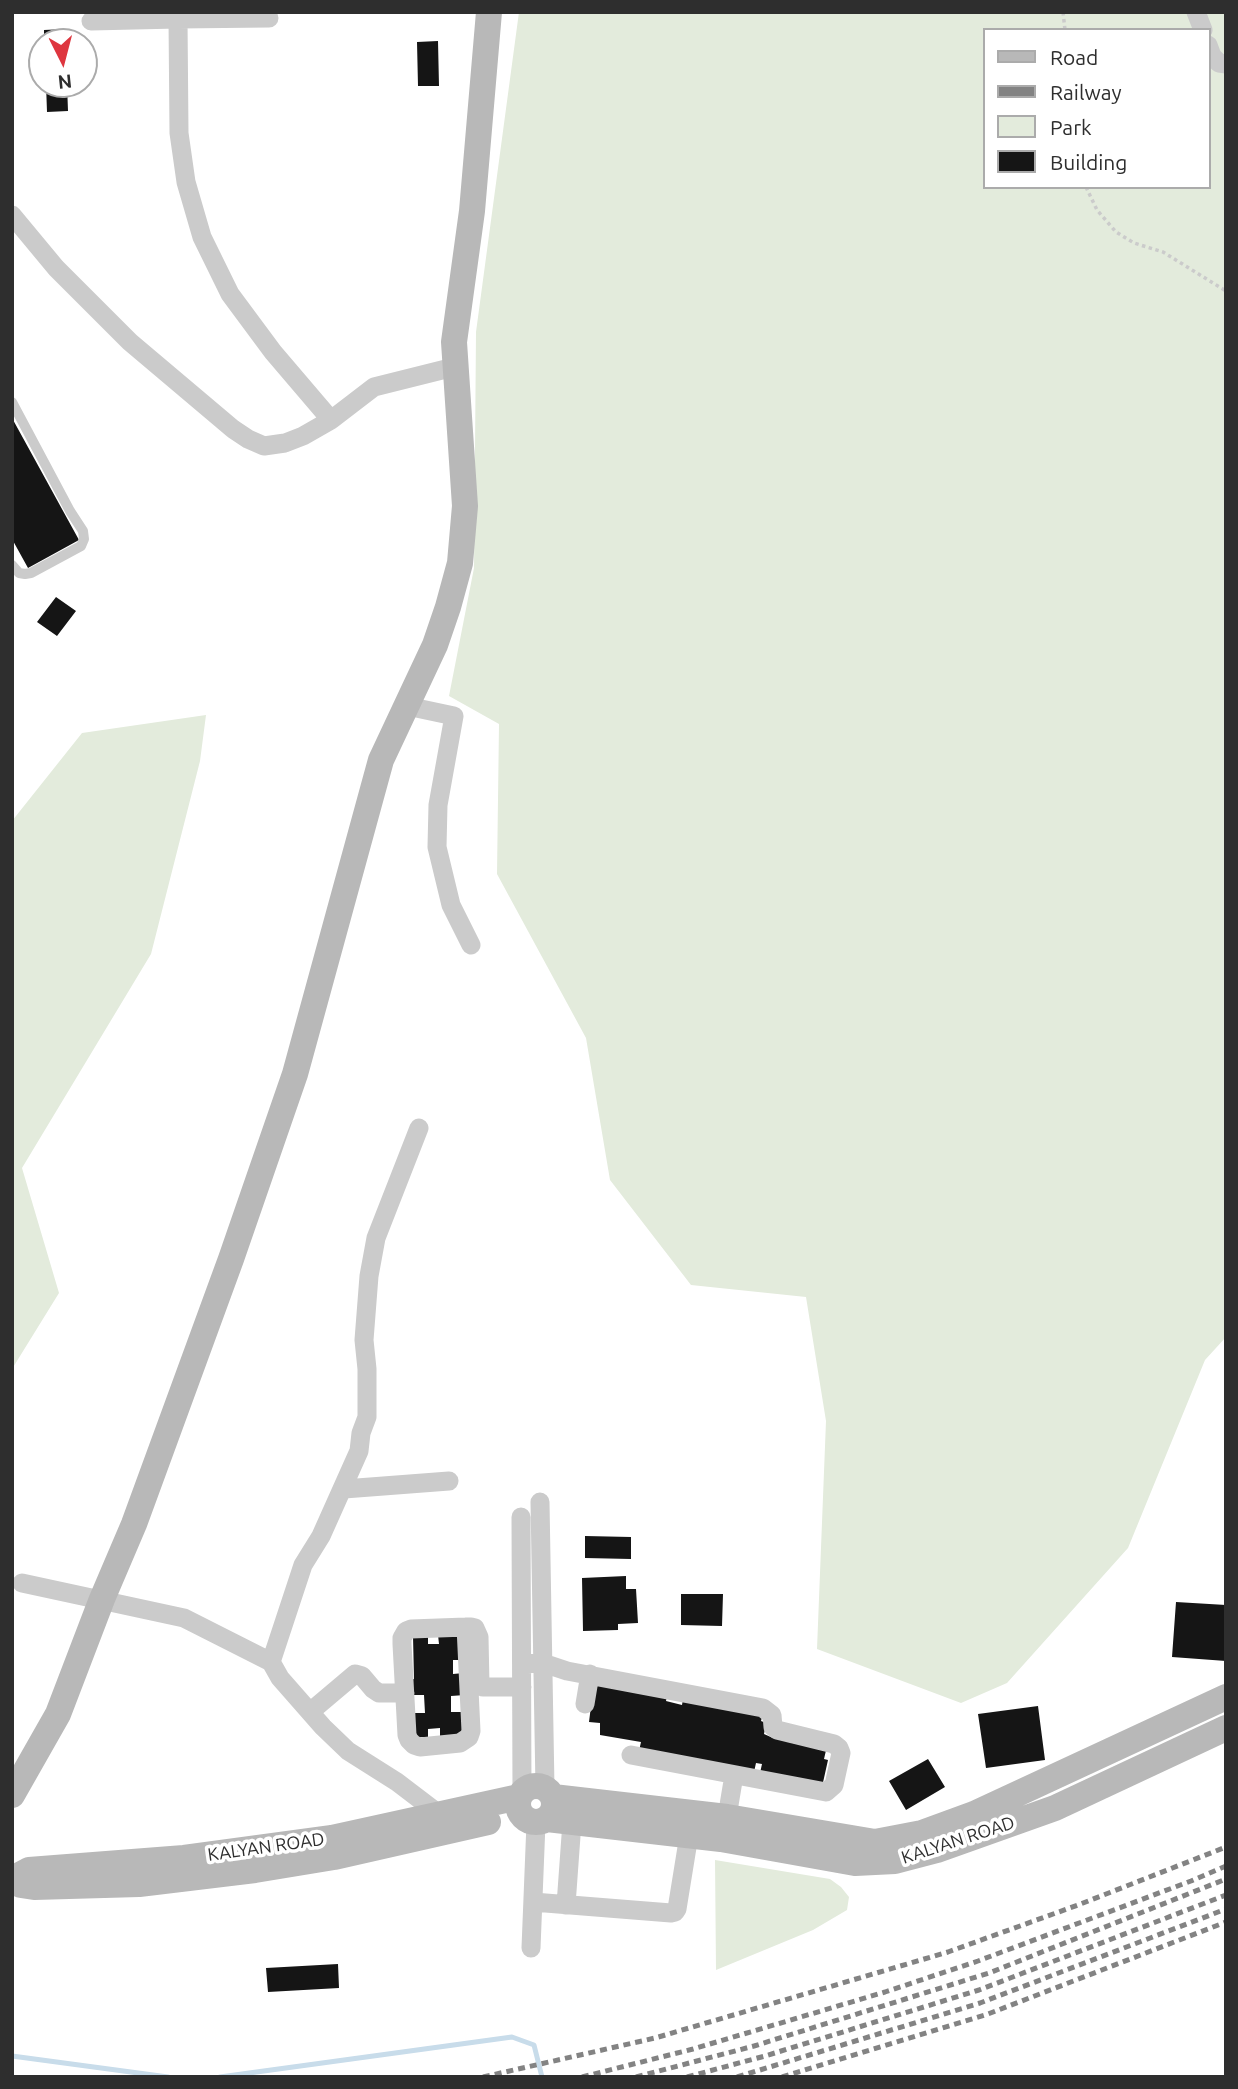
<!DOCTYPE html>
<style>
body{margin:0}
#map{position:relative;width:1238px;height:2089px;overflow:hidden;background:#fff;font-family:Ubuntu,sans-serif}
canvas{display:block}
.frame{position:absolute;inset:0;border:14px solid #2e2e2e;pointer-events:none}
.legend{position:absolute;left:983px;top:28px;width:228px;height:161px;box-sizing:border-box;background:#fff;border:2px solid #ababab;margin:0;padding:9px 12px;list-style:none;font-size:21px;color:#2e2e2e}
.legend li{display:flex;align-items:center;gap:14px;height:35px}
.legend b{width:35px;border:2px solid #ababab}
.north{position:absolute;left:28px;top:28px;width:70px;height:70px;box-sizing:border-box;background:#fff;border:2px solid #ababab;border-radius:50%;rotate:174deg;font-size:19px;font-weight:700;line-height:28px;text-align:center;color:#2e2e2e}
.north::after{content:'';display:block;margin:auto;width:24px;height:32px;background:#de363f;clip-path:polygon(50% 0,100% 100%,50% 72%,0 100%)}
</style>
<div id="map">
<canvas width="1238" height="2089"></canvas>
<div class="frame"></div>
<ul class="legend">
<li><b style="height:9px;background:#b8b8b8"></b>Road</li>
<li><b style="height:9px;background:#838383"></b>Railway</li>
<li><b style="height:19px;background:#e3ebdc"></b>Park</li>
<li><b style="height:19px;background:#151515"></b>Building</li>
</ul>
<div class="north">N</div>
</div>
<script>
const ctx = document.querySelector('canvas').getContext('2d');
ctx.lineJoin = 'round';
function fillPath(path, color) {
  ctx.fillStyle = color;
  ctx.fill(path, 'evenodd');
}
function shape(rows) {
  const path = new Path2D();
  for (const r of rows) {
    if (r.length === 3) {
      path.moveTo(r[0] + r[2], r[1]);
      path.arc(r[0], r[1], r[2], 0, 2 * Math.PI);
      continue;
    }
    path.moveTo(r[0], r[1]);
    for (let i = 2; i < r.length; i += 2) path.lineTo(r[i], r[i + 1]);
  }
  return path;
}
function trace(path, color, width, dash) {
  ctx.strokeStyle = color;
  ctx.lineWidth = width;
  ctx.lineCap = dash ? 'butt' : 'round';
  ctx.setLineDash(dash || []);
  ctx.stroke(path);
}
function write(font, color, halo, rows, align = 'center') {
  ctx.font = font + ' Ubuntu,sans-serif';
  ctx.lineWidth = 7;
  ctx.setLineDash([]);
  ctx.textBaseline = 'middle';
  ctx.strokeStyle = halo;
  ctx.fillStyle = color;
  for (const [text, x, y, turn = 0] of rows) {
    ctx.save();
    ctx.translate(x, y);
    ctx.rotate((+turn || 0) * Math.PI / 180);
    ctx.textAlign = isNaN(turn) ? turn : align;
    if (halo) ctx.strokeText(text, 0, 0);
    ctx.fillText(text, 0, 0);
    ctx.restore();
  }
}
fillPath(shape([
 [519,12,1226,12,1226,1337,1205,1360,1128,1548,1007,1683,961,1703,817,1649,826,1421,806,1297,691,1285,610,1180,586,1038,497,874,499,724,449,696,474,568,476,332],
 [984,30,1208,30,1208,187,984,187],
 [206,715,200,761,151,954,22,1168,59,1293,12,1369,12,821,82,733],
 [715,1860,830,1879,841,1887,849,1897,847,1910,813,1930,716,1970]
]), '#e3ebdc');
trace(shape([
 [12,2056,168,2077],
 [220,2077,512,2037,534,2045,542,2077]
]), '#c8dcea', 5);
fillPath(shape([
 [65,29,65,42,44,42,44,30],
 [438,41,439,86,418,86,417,42],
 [46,84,67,84,68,111,47,112],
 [12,418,79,540,28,568,12,539],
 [56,597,76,611,57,636,37,622],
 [585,1536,631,1537,631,1559,585,1558],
 [626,1576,626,1589,636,1589,638,1623,618,1624,618,1630,583,1631,582,1578],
 [681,1594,723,1594,722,1626,681,1625],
 [1176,1602,1226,1605,1226,1661,1172,1657],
 [460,1634,461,1660,453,1660,453,1674,464,1673,465,1695,451,1696,451,1712,463,1712,464,1733,440,1739,440,1728,428,1729,428,1737,415,1737,414,1713,425,1713,424,1695,409,1695,408,1680,414,1679,413,1636,428,1635,428,1644,439,1644,438,1635],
 [594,1682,667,1696,666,1701,682,1705,683,1699,763,1713,761,1721,766,1723,764,1734,773,1738,827,1746,824,1759,828,1760,822,1787,760,1773,762,1764,756,1763,754,1772,639,1751,641,1742,600,1735,600,1723,589,1722],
 [1038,1706,1045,1760,986,1768,978,1714],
 [928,1759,945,1787,906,1810,889,1781],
 [338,1964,339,1988,268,1992,266,1968]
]), '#151515');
trace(shape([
 [1063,12,1065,30],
 [1086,187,1097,210,1116,232,1134,243,1163,252,1226,291]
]), '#cbcbcb', 3.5, [3.5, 3.5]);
trace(shape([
 [12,402,70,511,83,531,84,539,81,546,31,573,25,574,19,573,12,565]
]), '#cbcbcb', 10);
trace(shape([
 [178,12,178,19,269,18],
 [1196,12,1203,30],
 [91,21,178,19,179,133,186,182,202,237,230,294,273,352,331,420],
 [1208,45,1212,56,1219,63,1226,64],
 [12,215,56,268,130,342,233,429,248,439,264,446,285,443,303,436,331,420,374,387,454,367],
 [407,706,454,716,438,805,437,847,451,905,471,945],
 [344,1489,449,1481],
 [540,1502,545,1788],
 [521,1517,522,1792],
 [22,1583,184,1618,271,1662,280,1678,323,1727,348,1751,397,1782,439,1814,441,1821],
 [466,1627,471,1731,469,1737,460,1743,420,1747,414,1745,409,1740,407,1735,402,1644,402,1638,406,1631,411,1629,466,1627,471,1627,475,1628,479,1637,480,1685,483,1687,522,1687],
 [271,1662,303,1565,321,1536,359,1451,361,1433,367,1417,367,1369,364,1340,369,1276,376,1238,419,1128],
 [522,1664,543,1663,567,1671,763,1708,772,1715,773,1727,777,1730,834,1744,839,1748,841,1753,834,1785,826,1792,631,1755],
 [585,1704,590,1674],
 [310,1712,355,1674,362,1676,373,1689,379,1693,405,1693],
 [727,1817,734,1775],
 [533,1902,671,1913,675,1912,677,1909,689,1835],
 [566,1905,572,1822],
 [531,1948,536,1823]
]), '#cbcbcb', 19);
trace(shape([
 [536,1804,18],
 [12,1795,58,1714,102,1599,134,1524,231,1259,295,1074,381,760,435,645,448,607,460,563,465,506,454,342,472,211,489,12],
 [553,1797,727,1817,875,1842,922,1833,974,1814,1226,1697],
 [547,1819,721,1839,855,1863,895,1861,937,1850,1055,1808,1226,1728],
 [12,1879,29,1870,184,1858,332,1838,519,1797],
 [21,1885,34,1887,139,1884,255,1870,334,1857,488,1822]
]), '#b8b8b8', 26);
trace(shape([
 [483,2077,655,2038,948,1952,1078,1905,1226,1847],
 [582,2077,693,2049,885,1992,978,1961,1191,1881,1226,1866],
 [636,2077,754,2046,989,1973,1226,1879],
 [687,2077,765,2056,979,1990,1226,1895],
 [737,2077,980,2003,1226,1909],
 [782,2077,988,2014,1226,1922]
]), '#838383', 5, [7, 5]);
write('18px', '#2e2e2e', '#fff', [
 ["KALYAN ROAD",958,1840,-18],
 ["KALYAN ROAD",266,1847,-8]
]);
</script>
